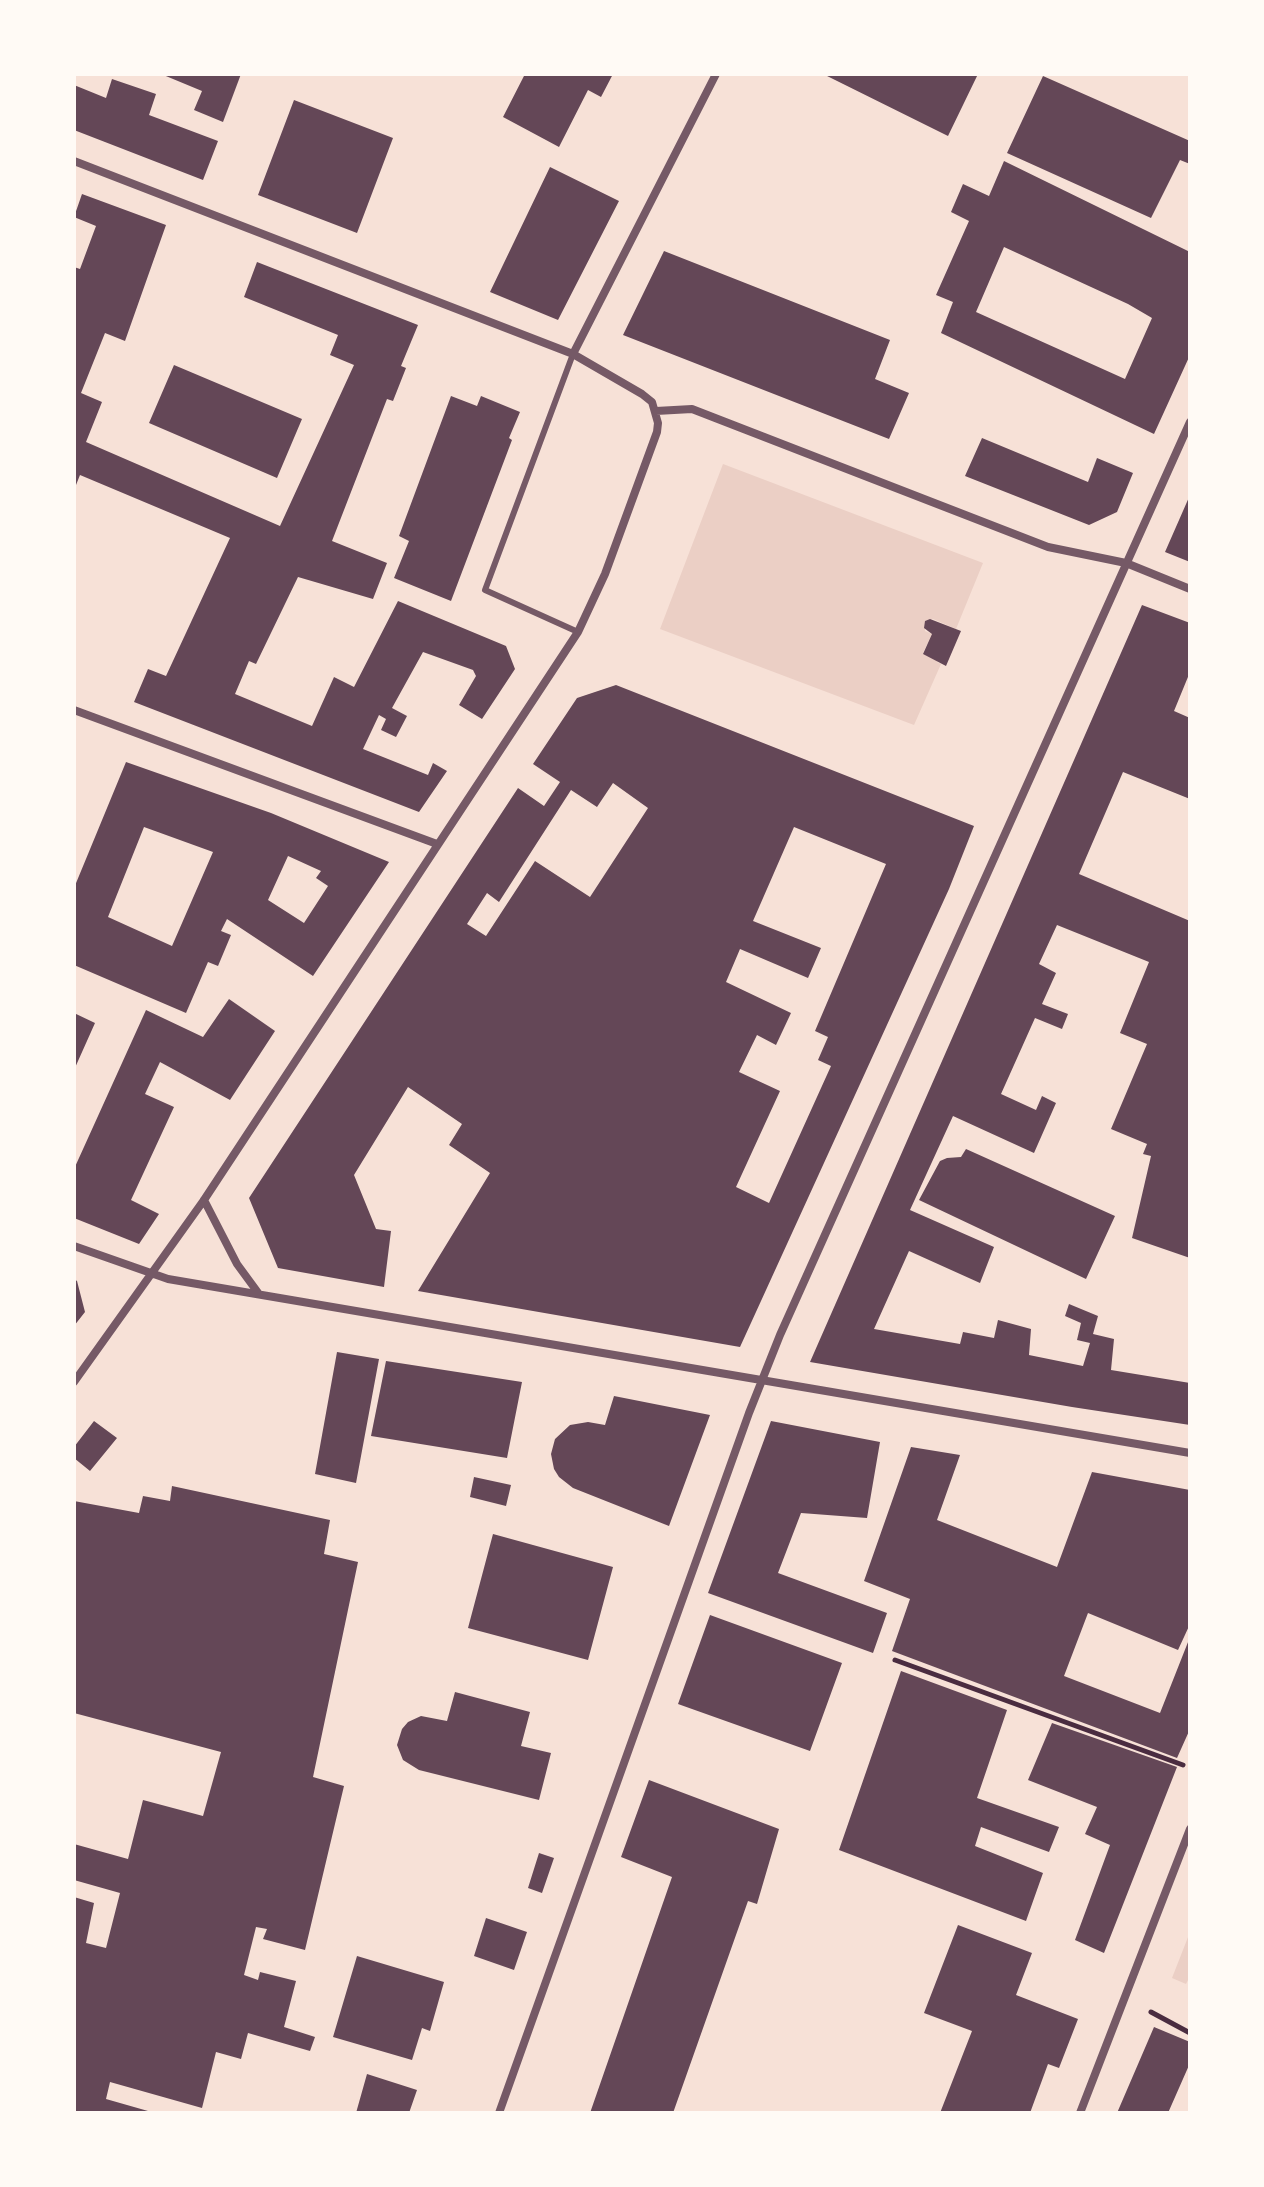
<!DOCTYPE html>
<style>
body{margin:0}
#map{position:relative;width:1264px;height:2187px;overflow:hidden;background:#f7e1d7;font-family:"Roboto Condensed",sans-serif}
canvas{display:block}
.frame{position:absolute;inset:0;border:76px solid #fffaf5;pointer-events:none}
</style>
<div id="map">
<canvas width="1264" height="2187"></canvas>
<div class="frame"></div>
</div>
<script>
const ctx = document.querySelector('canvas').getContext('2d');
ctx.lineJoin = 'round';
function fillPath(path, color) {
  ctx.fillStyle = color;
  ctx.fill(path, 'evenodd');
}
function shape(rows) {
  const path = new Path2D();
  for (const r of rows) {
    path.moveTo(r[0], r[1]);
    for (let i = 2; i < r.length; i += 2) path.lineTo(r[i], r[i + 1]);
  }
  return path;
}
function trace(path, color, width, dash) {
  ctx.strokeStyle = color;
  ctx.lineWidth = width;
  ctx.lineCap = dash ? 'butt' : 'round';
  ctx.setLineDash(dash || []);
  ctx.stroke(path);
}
fillPath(shape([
 [723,464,983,563,956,629,933,619,925,621,925,631,932,634,923,653,938,660,937,662,941,664,914,725,660,629],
 [1190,1932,1190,1976,1186,1984,1172,1978]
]), '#ebcfc5');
fillPath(shape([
 [161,74,241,74,223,122,194,110,202,91],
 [525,74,613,74,601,97,588,90,559,147,503,117],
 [823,74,978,74,948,136],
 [1043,76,1190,141,1190,164,1180,160,1151,218,1007,153],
 [112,79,156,94,149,115,218,141,203,180,74,130,74,85,106,98],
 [294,100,393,138,357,233,258,195],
 [1004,161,1190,252,1190,355,1154,434,941,333,953,302,936,295,969,221,951,212,963,184,989,196],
 [1004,247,1128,304,1152,318,1125,379,976,312],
 [550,167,619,201,558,320,490,292],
 [82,194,166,225,125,341,105,333,81,393,102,402,86,442,280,526,354,365,330,355,338,335,244,297,257,262,418,325,401,366,406,368,393,401,387,399,332,541,387,563,373,599,298,577,256,664,249,661,235,694,312,726,334,677,354,687,398,601,506,646,515,669,482,719,459,705,476,676,473,670,423,652,392,708,407,716,396,737,381,730,386,719,379,715,363,749,428,775,433,763,447,771,419,812,134,702,148,669,166,676,230,538,80,475,74,490,74,267,80,269,96,226,74,217],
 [664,251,890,340,875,379,909,393,889,439,623,335],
 [174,365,302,419,277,478,149,423],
 [451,396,477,406,481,396,520,412,509,438,512,440,451,601,394,578,409,541,399,536],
 [982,438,1088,482,1097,458,1133,473,1117,512,1089,525,965,476],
 [1190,495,1190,562,1165,552],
 [1142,605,1190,623,1190,672,1174,711,1190,718,1190,799,1123,772,1079,874,1190,921,1190,1258,1132,1238,1151,1156,1143,1154,1147,1144,1111,1129,1147,1044,1120,1033,1149,962,1057,925,1039,964,1056,973,1042,1004,1068,1014,1062,1029,1035,1018,1001,1094,1036,1110,1042,1096,1056,1103,1034,1153,953,1116,910,1210,994,1247,980,1283,909,1251,874,1329,960,1344,963,1332,994,1338,998,1320,1031,1329,1029,1355,1083,1366,1090,1343,1077,1340,1081,1323,1065,1316,1069,1304,1098,1316,1093,1334,1114,1339,1111,1370,1190,1383,1190,1425,1072,1407,810,1362],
 [930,619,961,631,946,666,923,654,932,634,924,628,925,621],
 [616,685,974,826,949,889,740,1347,418,1291,490,1173,449,1145,462,1124,408,1087,354,1175,376,1229,391,1231,384,1287,278,1268,249,1198,518,788,544,806,560,782,533,764,577,698],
 [613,783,648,808,590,897,535,861,486,936,467,924,487,893,499,902,571,790,597,807],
 [794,827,886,864,815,1031,828,1037,818,1060,831,1066,769,1203,736,1187,780,1091,739,1072,757,1035,776,1045,791,1013,726,982,740,949,808,978,821,948,753,921],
 [126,762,271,813,389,862,313,976,227,919,221,931,231,935,218,966,208,962,186,1013,74,965,74,888],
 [144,827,213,852,172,946,108,917],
 [288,856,321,871,316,878,328,886,304,923,268,900],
 [229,999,275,1031,230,1100,160,1062,145,1094,174,1107,131,1200,159,1214,139,1244,74,1218,74,1169,146,1010,203,1037],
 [74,1013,95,1023,74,1070],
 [966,1149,1115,1216,1086,1279,919,1200,940,1161,947,1158,961,1157],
 [74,1279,77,1281,85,1312,74,1326],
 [337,1352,379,1359,356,1483,315,1474],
 [386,1361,522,1382,507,1458,371,1436],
 [614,1396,710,1415,669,1526,573,1488,559,1477,554,1469,551,1454,555,1439,570,1425,588,1422,605,1425],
 [94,1421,117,1438,90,1471,74,1458,74,1447],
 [771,1421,880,1442,867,1518,801,1513,778,1573,887,1613,873,1653,708,1593],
 [911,1447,960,1455,937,1520,1057,1567,1092,1472,1190,1490,1190,1624,1178,1650,1088,1613,1064,1676,1160,1713,1190,1637,1190,1729,1177,1758,892,1651,910,1599,864,1581],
 [474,1477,511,1485,506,1506,470,1497],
 [172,1486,330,1520,324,1554,358,1562,313,1777,344,1786,305,1950,263,1939,267,1929,256,1927,244,1975,258,1980,260,1972,296,1981,284,2027,315,2037,310,2051,248,2033,241,2059,216,2052,202,2108,110,2082,106,2099,155,2113,74,2113,74,1897,94,1903,86,1943,106,1948,120,1893,74,1880,74,1844,128,1859,143,1800,203,1816,221,1752,74,1713,74,1501,139,1513,143,1496,170,1501],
 [493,1534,613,1567,588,1660,468,1628],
 [710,1615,842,1663,810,1751,678,1704],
 [901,1671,1007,1710,977,1798,1059,1827,1049,1852,981,1827,975,1846,1043,1873,1026,1921,839,1850],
 [455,1692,530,1712,521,1746,551,1753,539,1800,419,1770,403,1760,397,1745,402,1729,408,1722,421,1716,447,1721],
 [1052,1723,1177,1767,1104,1953,1075,1940,1110,1845,1085,1834,1097,1807,1028,1780],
 [649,1780,779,1829,757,1904,748,1901,673,2113,590,2113,672,1877,621,1857],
 [539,1853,554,1858,542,1893,528,1888],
 [486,1918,527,1932,514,1970,474,1956],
 [958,1925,1032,1953,1016,1995,1078,2019,1059,2068,1048,2064,1030,2113,940,2113,972,2031,924,2013],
 [357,1956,444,1982,430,2031,422,2028,412,2060,333,2037],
 [1154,2027,1190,2042,1190,2063,1168,2113,1117,2113],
 [367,2074,417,2090,409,2113,356,2113]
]), '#644757');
trace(shape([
 [895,1660,1183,1765],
 [1151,2012,1190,2033]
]), '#4a2c40', 5);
trace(shape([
 [573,354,485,590,578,632]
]), '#755966', 6);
trace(shape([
 [74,161,573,354,642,394,652,402,658,423,657,432,605,574,578,632,204,1200,74,1382],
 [573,354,716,74],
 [656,411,692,409,1048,547,1126,563,1190,589],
 [74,710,437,844],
 [204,1200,237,1264,259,1294],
 [74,1246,168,1279,1190,1453],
 [499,2113,749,1413,780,1335,1190,422],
 [1080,2113,1190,1829]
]), '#755966', 8);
</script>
